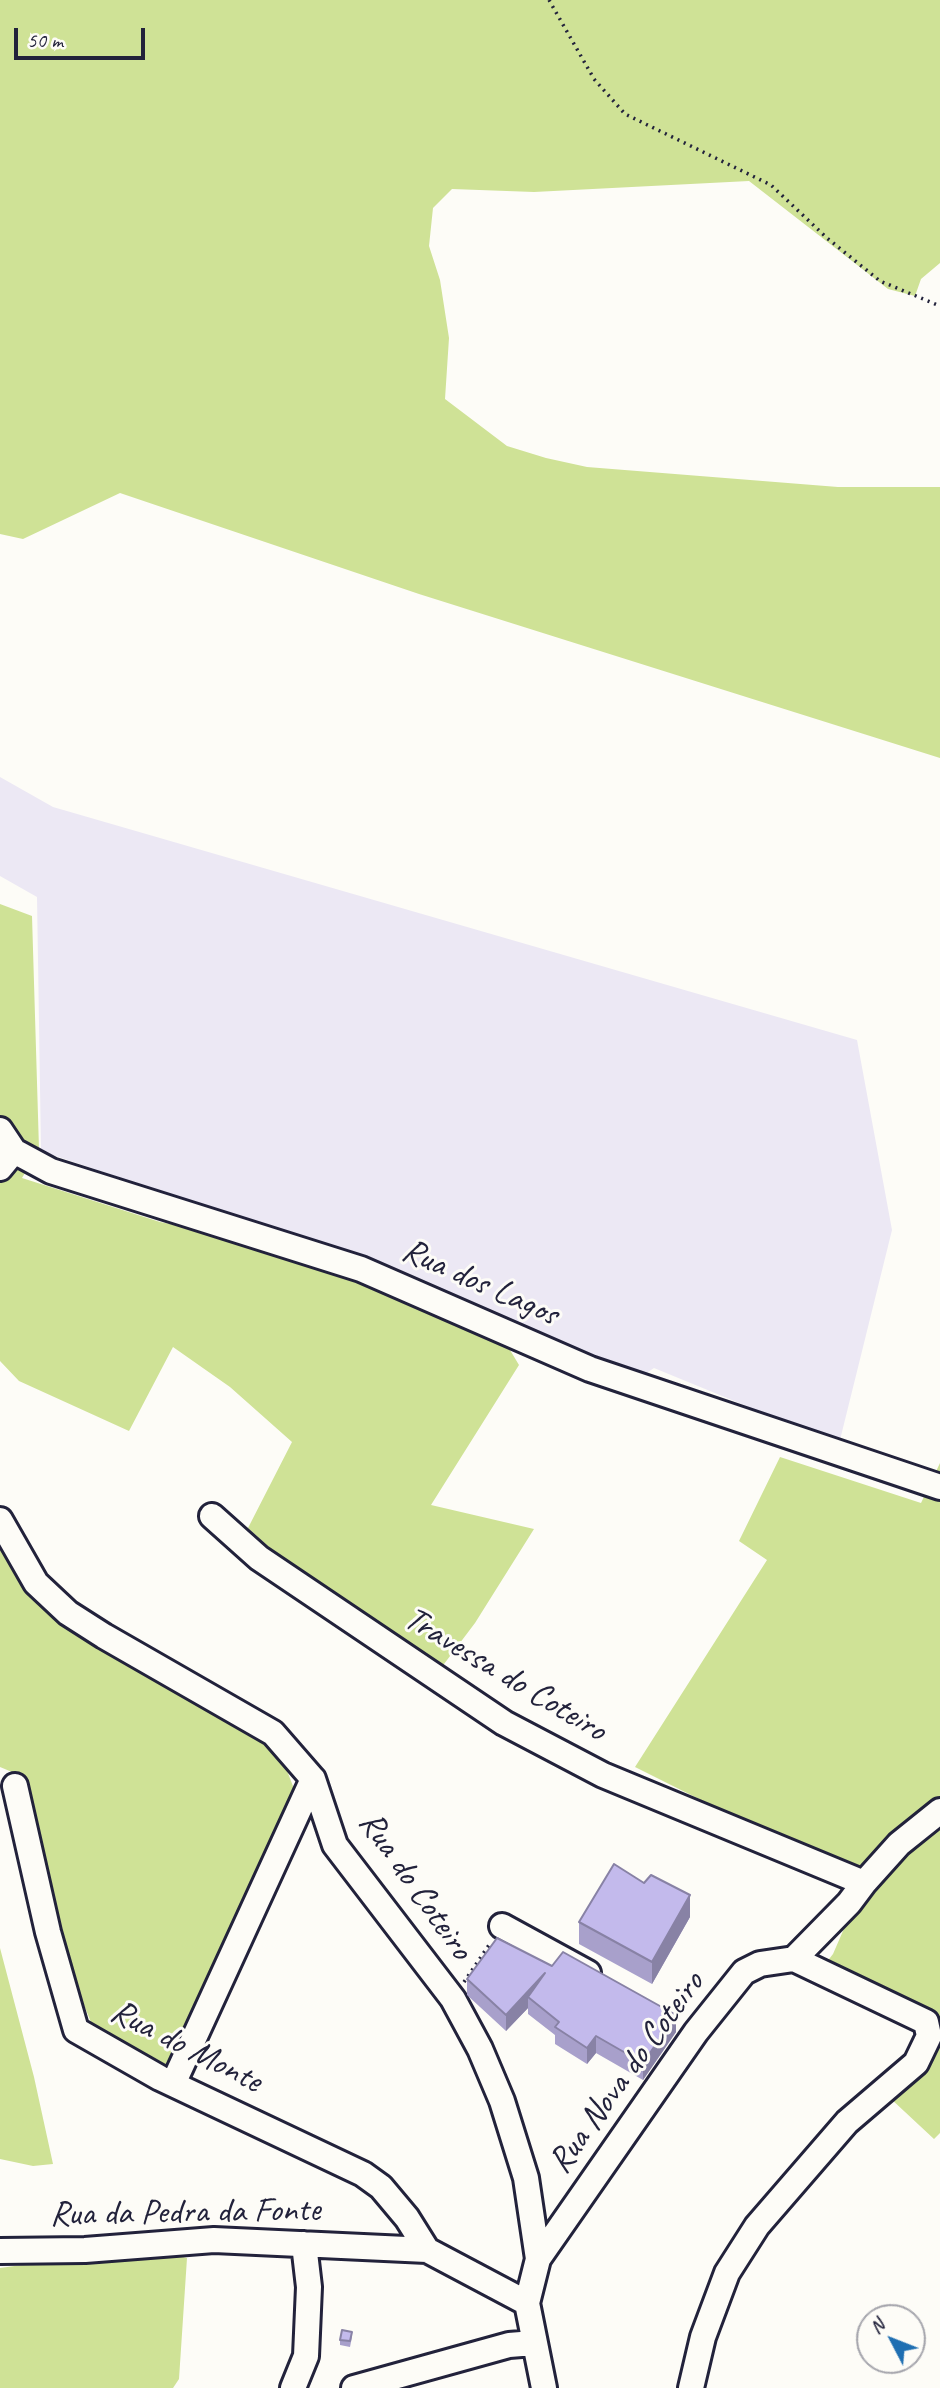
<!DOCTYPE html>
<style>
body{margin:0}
#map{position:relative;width:940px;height:2388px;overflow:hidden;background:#fdfcf7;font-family:Caveat,sans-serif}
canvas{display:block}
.north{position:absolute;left:856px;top:2304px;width:70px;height:70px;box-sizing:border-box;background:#fdfcf7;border:2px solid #a5a5ac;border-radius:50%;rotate:312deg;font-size:19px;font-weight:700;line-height:28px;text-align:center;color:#22223b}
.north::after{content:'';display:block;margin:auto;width:24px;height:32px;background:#1f6fb2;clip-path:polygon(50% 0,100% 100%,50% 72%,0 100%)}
.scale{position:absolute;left:14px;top:28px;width:131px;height:32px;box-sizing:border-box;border:4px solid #22223b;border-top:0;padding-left:9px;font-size:21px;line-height:24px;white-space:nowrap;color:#22223b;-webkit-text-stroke:5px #fdfcf7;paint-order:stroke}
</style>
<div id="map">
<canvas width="940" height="2388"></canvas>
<div class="north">N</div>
<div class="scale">50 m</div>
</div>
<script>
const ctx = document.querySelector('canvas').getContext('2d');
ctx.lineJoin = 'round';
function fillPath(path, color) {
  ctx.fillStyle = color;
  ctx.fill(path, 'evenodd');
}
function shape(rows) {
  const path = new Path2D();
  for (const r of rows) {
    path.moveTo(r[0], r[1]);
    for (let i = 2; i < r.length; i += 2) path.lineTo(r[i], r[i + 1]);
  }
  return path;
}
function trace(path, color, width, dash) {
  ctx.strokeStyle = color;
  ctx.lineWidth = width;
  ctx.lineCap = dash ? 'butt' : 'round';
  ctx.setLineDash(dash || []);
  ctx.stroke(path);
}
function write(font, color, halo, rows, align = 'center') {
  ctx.font = font + ' Caveat,sans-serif';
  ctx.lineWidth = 6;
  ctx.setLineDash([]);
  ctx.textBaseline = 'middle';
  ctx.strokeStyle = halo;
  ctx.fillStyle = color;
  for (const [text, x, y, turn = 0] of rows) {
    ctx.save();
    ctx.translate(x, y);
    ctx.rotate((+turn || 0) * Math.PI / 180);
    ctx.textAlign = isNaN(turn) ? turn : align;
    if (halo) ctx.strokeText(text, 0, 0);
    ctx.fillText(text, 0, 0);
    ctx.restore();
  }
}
fillPath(shape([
 [0,777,53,807,857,1040,892,1230,839,1444,654,1368,642,1376,520,1331,373,1263,41,1151,37,897,0,876]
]), '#ece8f4');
fillPath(shape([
 [0,0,940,0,940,263,921,279,915,296,888,289,749,181,534,192,452,189,433,208,429,246,440,280,449,338,445,399,507,446,546,458,587,467,838,487,940,487,940,758,419,594,120,493,23,539,0,534],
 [0,904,32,916,39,1149,22,1178,160,1222,273,1244,507,1345,519,1365,431,1505,534,1529,475,1623,441,1668,329,1602,248,1528,292,1442,230,1387,173,1347,129,1431,19,1381,0,1361],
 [780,1457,921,1503,940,1463,940,2133,934,2139,890,2098,939,2042,823,1967,833,1954,856,1901,845,1867,747,1823,635,1767,767,1560,739,1541],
 [0,1544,24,1591,58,1619,276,1742,296,1794,184,2071,165,2070,95,2032,64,1956,61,1924,41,1857,29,1789,12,1772,0,1767],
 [0,1948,34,2077,53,2164,33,2166,0,2159],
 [163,2252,187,2258,179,2379,173,2388,0,2388,0,2268,66,2259]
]), '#cfe296');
const minor = shape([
 [0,1130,14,1151,51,1171,361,1269,590,1369,940,1487],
 [0,1168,14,1151],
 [212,1516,259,1558,504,1723,603,1775,864,1883],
 [0,1520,36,1583,68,1613,104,1636,273,1733,313,1779,335,1845,453,1999,480,2049,502,2101,526,2178,538,2259,527,2303,544,2388],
 [15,1786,48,1932,76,2030,160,2078,363,2174,381,2187,407,2218,427,2250],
 [502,1926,588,1973],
 [794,1959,849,1903,864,1883,899,1844,940,1811],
 [173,2084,313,1779],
 [0,2251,85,2250,214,2240,427,2250,527,2303],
 [538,2259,696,2032,744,1972,760,1964,794,1959],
 [293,2388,306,2356,309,2287,304,2244],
 [354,2388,509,2345,534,2343],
 [691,2388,703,2337,727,2273,757,2226,847,2122,916,2063,929,2036,926,2022,794,1959]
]);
trace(minor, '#22223b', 30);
trace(shape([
 [549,0,594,79,625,114,771,185,827,238,880,281,940,306],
 [464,1982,491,1942]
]), '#22223b', 3.5, [2, 5]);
trace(minor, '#fdfcf7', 24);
fillPath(shape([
 [690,1917,652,1984,579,1944,579,1922],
 [467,1979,676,2032,643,2080,596,2053,587,2064,555,2044,555,2035,528,2014,528,2008,506,2031,467,1995],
 [352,2337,350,2347,340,2345,340,2340]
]), '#a8a0cb');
fillPath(shape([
 [690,1895,690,1917,652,1984,652,1962],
 [545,1973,528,1997,528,2008,506,2031,506,2015],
 [676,2015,676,2032,643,2080,643,2063],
 [596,2036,596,2053,587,2064,587,2048]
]), '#8882a5');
const building = shape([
 [614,1864,644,1883,651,1875,690,1895,652,1962,579,1922,614,1864],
 [497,1938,552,1966,563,1952,676,2015,643,2063,596,2036,587,2048,555,2027,559,2022,528,1997,545,1973,506,2015,467,1979,497,1938],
 [342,2330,352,2332,350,2341,340,2340,342,2330]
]);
fillPath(building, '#c3baec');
trace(building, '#8882a5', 2);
write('35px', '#22223b', '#fdfcf7', [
 ["Rua dos Lagos",480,1283,24],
 ["Travessa do Coteiro",505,1675,31],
 ["Rua do Coteiro",415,1886,55],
 ["Rua do Monte",186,2047,27],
 ["Rua Nova do Coteiro",627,2073,-54],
 ["Rua da Pedra da Fonte",185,2213,-1]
]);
</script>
